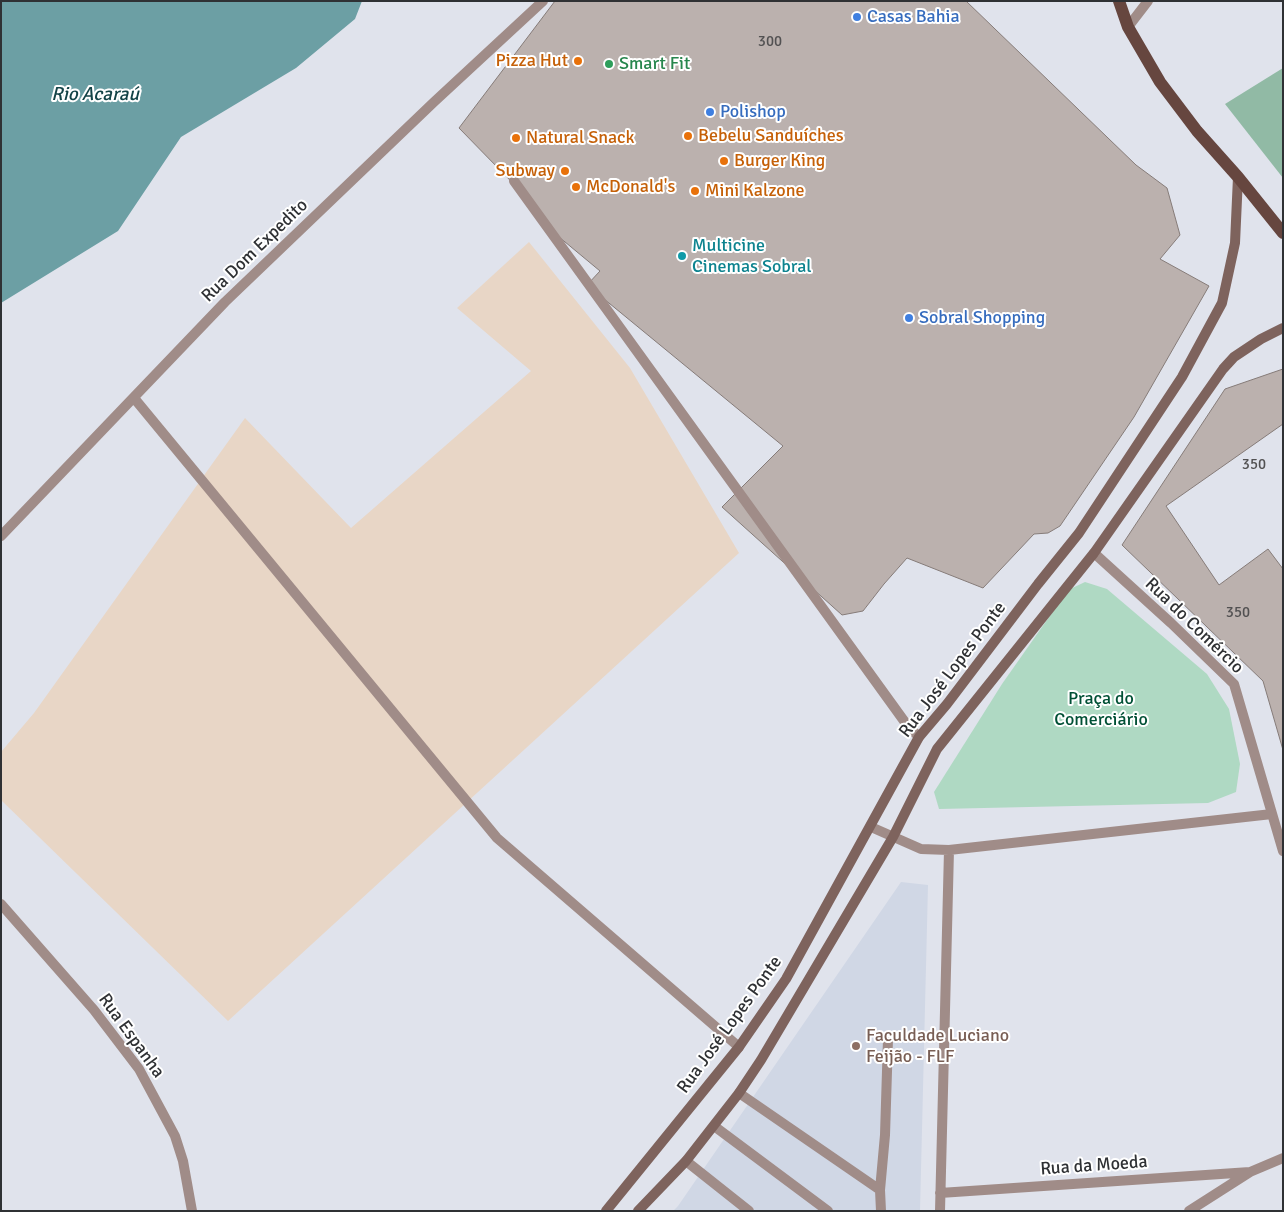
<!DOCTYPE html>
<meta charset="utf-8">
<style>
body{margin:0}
#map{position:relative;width:1284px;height:1212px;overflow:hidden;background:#e0e3ec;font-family:Signika,sans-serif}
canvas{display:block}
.frame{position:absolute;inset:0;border:2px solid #2f3134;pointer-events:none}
</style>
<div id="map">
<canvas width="1284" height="1212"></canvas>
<div class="frame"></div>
</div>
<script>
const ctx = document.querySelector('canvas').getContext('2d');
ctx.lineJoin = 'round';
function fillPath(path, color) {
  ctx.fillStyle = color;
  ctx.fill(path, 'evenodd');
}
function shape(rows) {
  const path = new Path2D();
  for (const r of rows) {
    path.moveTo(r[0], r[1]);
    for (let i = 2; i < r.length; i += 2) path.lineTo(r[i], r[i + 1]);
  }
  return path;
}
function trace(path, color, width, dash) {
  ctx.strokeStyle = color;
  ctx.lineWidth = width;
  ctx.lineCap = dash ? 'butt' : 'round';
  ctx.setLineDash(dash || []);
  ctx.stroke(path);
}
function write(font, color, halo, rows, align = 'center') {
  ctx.font = font + ' Signika,sans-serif';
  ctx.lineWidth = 4;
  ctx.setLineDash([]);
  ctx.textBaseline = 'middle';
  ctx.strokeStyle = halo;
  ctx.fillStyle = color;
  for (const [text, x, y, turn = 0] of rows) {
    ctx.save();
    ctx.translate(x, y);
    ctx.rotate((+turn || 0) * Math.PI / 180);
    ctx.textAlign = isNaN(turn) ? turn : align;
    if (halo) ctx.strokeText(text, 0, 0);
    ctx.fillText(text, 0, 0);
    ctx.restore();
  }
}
fillPath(shape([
 [901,882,928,885,920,1211,673,1211,678,1206]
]), '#d0d7e5');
fillPath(shape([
 [529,242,630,368,739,553,228,1021,1,800,1,752,34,713,245,418,351,528,531,371,457,308]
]), '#e8d6c6');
fillPath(shape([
 [1085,582,1107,589,1207,674,1229,709,1240,764,1236,792,1208,803,939,809,934,792,1002,684,1068,590]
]), '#afd9c3');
fillPath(shape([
 [1283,68,1283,178,1225,104]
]), '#91baa5');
fillPath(shape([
 [1,1,362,1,355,19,296,68,181,137,118,231,1,303]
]), '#6c9fa4');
const building = shape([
 [555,1,966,1,1136,165,1167,188,1180,235,1160,259,1209,286,1134,417,1060,526,1048,533,1034,534,983,588,907,558,884,584,863,611,842,615,722,507,783,446,587,285,600,271,541,222,542,213,459,128,555,1],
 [1283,369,1283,750,1263,681,1122,545,1225,389,1283,369],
 [1283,424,1283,569,1268,549,1219,585,1166,506,1283,424]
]);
fillPath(building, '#bbb1ae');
trace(building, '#857b78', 1);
trace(shape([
 [1128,27,1148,1],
 [514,181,907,725,919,737],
 [739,1093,880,1190],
 [714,1126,828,1211],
 [686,1161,749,1211],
 [881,1211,880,1190,885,1135,888,1039]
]), '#a08c88', 10);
trace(shape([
 [134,398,497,838,739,1047],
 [1,536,225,302,434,102,543,1],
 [1094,553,1171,623,1234,684,1283,851],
 [871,827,921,849,949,850,1272,814],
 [1,904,94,1010,139,1069,175,1136,183,1161,192,1211],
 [940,1193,1250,1172],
 [940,1211,949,850],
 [1189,1211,1250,1172,1283,1158]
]), '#a08c88', 10);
trace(shape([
 [606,1211,739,1047,786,979,919,737,947,704,1038,584,1079,533,1182,377,1222,303,1235,243,1238,177],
 [638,1211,686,1161,739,1093,761,1060,893,837,937,749,1094,553,1223,369,1234,357,1261,339,1283,328]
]), '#7e635d', 10);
trace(shape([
 [1119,1,1128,27,1160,82,1197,131,1238,177,1283,233]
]), '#66463f', 12);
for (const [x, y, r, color] of [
 [857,17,5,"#3f7fe0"],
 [578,61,5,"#e8710a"],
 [609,64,5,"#2e9e5b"],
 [710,112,5,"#3f7fe0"],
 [688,136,5,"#e8710a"],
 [516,138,5,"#e8710a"],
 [724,161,5,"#e8710a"],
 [565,171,5,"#e8710a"],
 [576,187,5,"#e8710a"],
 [695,191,5,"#e8710a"],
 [682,256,5,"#0f9aa8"],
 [909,318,5,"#3f7fe0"],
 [856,1046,5,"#8d6e63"]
]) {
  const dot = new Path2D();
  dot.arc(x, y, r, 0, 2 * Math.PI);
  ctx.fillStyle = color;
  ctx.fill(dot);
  trace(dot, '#fff', 2);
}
write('15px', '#525152', null, [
 ["300",770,42],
 ["350",1254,465],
 ["350",1238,613]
]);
write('18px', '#366cbe', '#fff', [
 ["Casas Bahia",867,17],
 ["Polishop",720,112],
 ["Sobral Shopping",919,318]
], 'left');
write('18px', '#c56008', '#fff', [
 ["Pizza Hut",568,61,"right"],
 ["Bebelu Sanduíches",698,136],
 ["Natural Snack",526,138],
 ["Burger King",734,161],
 ["Subway",555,171,"right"],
 ["McDonald's",586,187],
 ["Mini Kalzone",705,191]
], 'left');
write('18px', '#27864d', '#fff', [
 ["Smart Fit",619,64]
], 'left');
write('18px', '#0d838f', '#fff', [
 ["Multicine",692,246],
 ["Cinemas Sobral",692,267]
], 'left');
write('18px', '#2f3134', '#fff', [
 ["Rua Dom Expedito",255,251,-44],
 ["Rua do Comércio",1194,626,44],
 ["Rua José Lopes Ponte",953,670,-53],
 ["Rua José Lopes Ponte",730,1025,-54],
 ["Rua Espanha",131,1036,54],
 ["Rua da Moeda",1094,1166,-4]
]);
write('18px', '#005035', '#fff', [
 ["Praça do",1101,699],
 ["Comerciário",1101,720]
]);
write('18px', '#785e54', '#fff', [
 ["Faculdade Luciano",866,1036],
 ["Feijão - FLF",866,1057]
], 'left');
write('italic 19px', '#134347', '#fff', [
 ["Rio Acaraú",95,95]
]);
</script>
